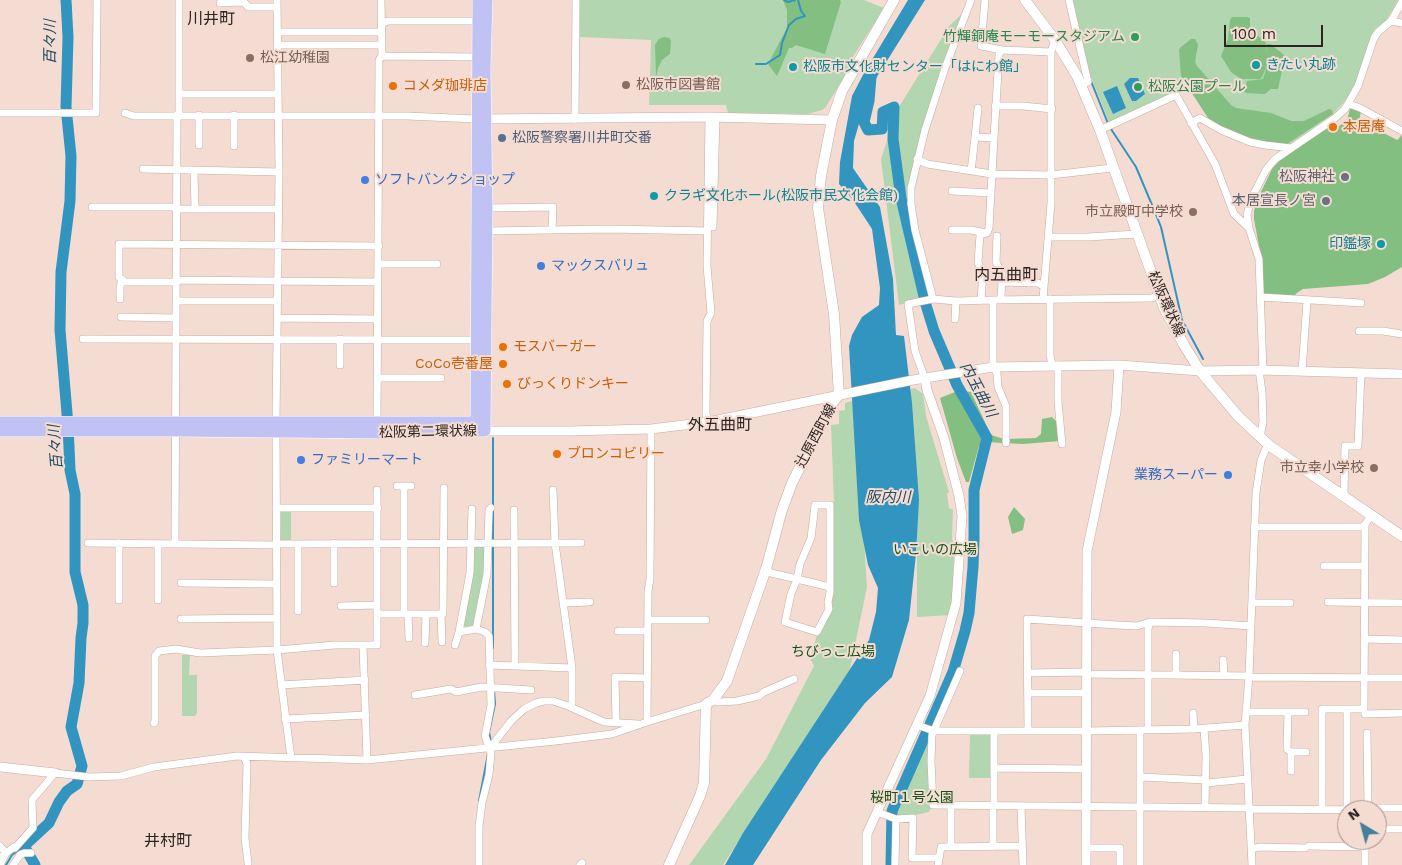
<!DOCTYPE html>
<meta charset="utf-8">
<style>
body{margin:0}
#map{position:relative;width:1402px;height:865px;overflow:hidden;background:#f4dcd3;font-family:"Work Sans",sans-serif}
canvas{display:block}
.north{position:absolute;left:1337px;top:800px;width:50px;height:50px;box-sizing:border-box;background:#f4dcd3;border:1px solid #a4928c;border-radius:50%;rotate:323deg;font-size:14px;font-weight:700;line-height:20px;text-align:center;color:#2c2421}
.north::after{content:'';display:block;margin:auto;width:18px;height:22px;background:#428196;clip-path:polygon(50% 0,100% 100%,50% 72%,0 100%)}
.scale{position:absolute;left:1224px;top:25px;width:99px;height:22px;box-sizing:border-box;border:2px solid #2c2421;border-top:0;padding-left:6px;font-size:15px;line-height:18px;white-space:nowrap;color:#2c2421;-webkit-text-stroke:4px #f4dcd3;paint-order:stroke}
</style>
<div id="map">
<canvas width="1402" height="865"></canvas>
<div class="north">N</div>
<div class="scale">100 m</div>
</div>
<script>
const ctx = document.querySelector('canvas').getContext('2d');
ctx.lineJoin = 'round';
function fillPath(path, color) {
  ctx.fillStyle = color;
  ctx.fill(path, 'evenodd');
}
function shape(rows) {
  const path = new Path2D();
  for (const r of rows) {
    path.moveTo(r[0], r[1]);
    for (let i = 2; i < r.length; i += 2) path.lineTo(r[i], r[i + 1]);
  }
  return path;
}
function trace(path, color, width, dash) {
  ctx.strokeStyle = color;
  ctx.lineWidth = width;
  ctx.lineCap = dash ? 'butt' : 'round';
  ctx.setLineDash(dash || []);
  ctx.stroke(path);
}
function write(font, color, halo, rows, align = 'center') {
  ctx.font = font + ' "Work Sans","Noto Sans JP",sans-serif';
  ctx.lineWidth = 4;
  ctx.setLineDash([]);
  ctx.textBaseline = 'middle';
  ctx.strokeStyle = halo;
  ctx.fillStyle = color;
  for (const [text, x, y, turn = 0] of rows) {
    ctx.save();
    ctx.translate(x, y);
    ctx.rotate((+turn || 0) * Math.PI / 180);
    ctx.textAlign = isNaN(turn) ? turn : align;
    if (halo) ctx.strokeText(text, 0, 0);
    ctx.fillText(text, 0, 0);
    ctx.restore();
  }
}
fillPath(shape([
 [580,0,864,0,884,8,854,55,842,81,825,108,822,110,808,114,728,113,726,105,649,105,651,40,580,37],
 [1073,0,1398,0,1386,21,1374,32,1354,88,1346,100,1333,114,1290,144,1265,143,1211,122,1187,86,1109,122,1089,72],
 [963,13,909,187,929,295,928,297,899,305,881,159,897,110,950,25],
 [915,388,923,394,926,416,949,492,947,494,949,508,953,510,952,539,954,545,953,603,951,615,917,617,917,494,908,390],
 [855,400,867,587,850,669,723,865,689,865,766,759,814,666,810,658,817,635,825,620,832,575,834,503,831,425,839,424,839,411,845,410,845,403],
 [281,511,291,511,291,541,281,541],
 [473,546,486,546,483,583,474,626,461,627],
 [182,655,190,655,189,675,197,675,197,713,195,716,182,716],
 [924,733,930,735,931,807,929,812,916,815,897,815,889,813,887,809,906,774,910,760],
 [970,733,990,733,992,736,992,778,969,778]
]), '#b2d6b0');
fillPath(shape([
 [783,0,840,0,841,2,825,54,796,45,792,48,789,48,777,76,768,64,787,28,787,10],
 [1232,17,1247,17,1250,18,1250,29,1266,43,1266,52,1267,44,1270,44,1283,54,1285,57,1278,89,1271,89,1265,94,1246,93,1244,91,1247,81,1263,79,1268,63,1262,77,1260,79,1241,79,1231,72,1221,56,1228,39,1230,20],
 [664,37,669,38,671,41,670,54,662,60,658,68,656,77,655,45,659,39],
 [1191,39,1195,39,1198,44,1195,62,1197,66,1231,105,1236,108,1271,113,1291,121,1304,121,1329,109,1332,110,1333,114,1287,144,1249,140,1210,121,1181,76,1179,50,1181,47],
 [1350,109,1355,109,1361,112,1359,120,1397,140,1402,135,1402,267,1385,277,1368,284,1303,289,1298,292,1294,296,1265,295,1263,293,1261,257,1254,219,1254,211,1259,196,1272,169,1282,158,1328,128,1333,131,1347,120],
 [960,380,963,391,971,392,991,435,1004,439,1036,438,1041,434,1042,419,1052,417,1058,423,1060,441,1023,444,985,442,979,446,969,482,966,482,957,458,940,398,955,392,954,381],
 [1014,507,1025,519,1023,530,1012,534,1008,517]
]), '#82bf80');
fillPath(shape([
 [908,0,925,0,875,80,865,103,854,141,853,168,880,207,893,279,896,335,904,336,912,403,919,500,916,554,909,620,892,677,865,703,821,760,753,865,725,865,743,833,869,640,876,612,878,588,868,565,859,520,849,346,852,335,862,317,879,305,880,288,872,229,853,200,839,184,840,162,852,96,864,73],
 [1130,78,1138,78,1145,94,1136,101,1132,101,1124,84],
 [1117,86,1126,108,1113,114,1103,92]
]), '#3295c0');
trace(shape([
 [784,0,788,2,795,0],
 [756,64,766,64,780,55,782,43,789,25,796,19,805,16,801,11,798,0],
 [1091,81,1109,126,1136,167,1155,212,1161,227,1182,320,1203,359],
 [493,506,493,438],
 [493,541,493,510],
 [493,648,493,545],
 [491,742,489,732,495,704,494,690],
 [479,801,488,754],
 [476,851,476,838],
 [6,865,12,855,24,846]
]), '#3295c0', 2);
trace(shape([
 [871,77,869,101,864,122,868,130,882,129,883,112,894,107,893,139,901,198,926,305,934,331,957,385,987,438,974,490,974,539,973,567,969,613,965,631,953,672,892,811,891,865],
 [35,865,24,846,49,823,59,802,67,791,77,784,82,766,71,727,79,683,81,638,83,623,83,605,75,572,75,494,70,470,68,425,60,330,61,272,70,201,71,156,66,107,68,37,66,0]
]), '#3295c0', 11);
const minor = shape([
 [179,0,179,115],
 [277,0,279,172,276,422,277,650,291,758],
 [985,0,981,46,1002,50,999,54,994,138],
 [1069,0,1088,82,1080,85],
 [220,3,244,2,248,7,277,7],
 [1391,21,1402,23],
 [383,23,388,21,478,21],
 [277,32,381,32],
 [277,45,381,45],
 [1002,50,1051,52],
 [382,56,477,57],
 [183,94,278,94],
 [1349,104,1360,108,1402,131],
 [995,106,1023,106,1052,109],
 [0,113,95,113],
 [96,113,97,0],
 [125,113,134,116,407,116,476,119],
 [234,115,234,146],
 [575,119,576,0],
 [1191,123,1200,118,1221,130,1250,142,1265,145,1291,148],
 [1100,130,1176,95,1215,164,1234,214,1249,228],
 [975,137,978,108],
 [199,145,199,115],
 [917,159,927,164,992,174,1051,175,1112,168],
 [143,169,279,172],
 [194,171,195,209],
 [971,171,975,137,994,138,989,228,987,233,980,235,978,263,983,273,981,300],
 [952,191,991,193],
 [92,207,176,207],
 [487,208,553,207,552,230],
 [176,209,278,209],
 [713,227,716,117],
 [952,230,971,230,986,233],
 [487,231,610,229,707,231],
 [997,236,996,262,1002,274,1002,282,1038,283,1043,286],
 [1048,237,1088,237,1137,234],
 [378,264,437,264],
 [176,280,278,281],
 [278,281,378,282],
 [176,282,125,282,119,277,119,244,379,246],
 [1001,296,1002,282],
 [1261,297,1361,303],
 [120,299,120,287,122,280],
 [933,299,915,230,911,204,911,188,925,130,945,68,971,0],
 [1043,299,1051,203,1051,52,1055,40],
 [1050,299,1050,355,1052,365],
 [993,300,1152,298,1159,295],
 [176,301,278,301],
 [121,317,176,318],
 [278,318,377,319],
 [955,319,956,301],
 [1359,331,1383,331,1402,334],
 [83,339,477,340],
 [340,339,340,365],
 [1058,365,1058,402,1062,444],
 [1259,370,1262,392,1263,422,1260,437],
 [1263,371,1259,259,1249,228,1247,215,1251,199,1266,170,1274,160,1334,119,1345,109,1358,86,1374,38,1378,32,1391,21,1402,2],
 [1302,371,1307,301],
 [378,378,441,378],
 [925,379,915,351,908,304,933,299,956,301,993,300,993,367,997,373,998,387,1006,406,1006,443],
 [708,422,706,414,707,321,711,313,707,266,709,117],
 [377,423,379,60,382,56,381,0],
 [397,486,411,486],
 [1344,496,1345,446,1358,446,1361,373],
 [276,508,378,508],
 [472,509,470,573,459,632,476,629],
 [514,510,515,666],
 [1254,527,1362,527,1365,525],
 [88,543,276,545],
 [119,543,119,600],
 [334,543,334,583],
 [175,544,177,115],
 [276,544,581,543],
 [1324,566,1365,566],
 [766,569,771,573,797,579,791,594,785,622,817,632,829,609,828,602,830,592,830,505,815,505,811,538,800,564,797,579,830,587],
 [181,583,276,584],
 [158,600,158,544],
 [1328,602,1402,603],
 [563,603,590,602],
 [1252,603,1290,603],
 [341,606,377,605],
 [298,611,298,544],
 [377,614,443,614,444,488],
 [404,614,404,486],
 [408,614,409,638],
 [441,614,442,642],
 [181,619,277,618],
 [648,620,706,620],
 [618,631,648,631],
 [1364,639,1402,640],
 [425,643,426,614],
 [455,645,459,632],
 [363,646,367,760],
 [1176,654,1176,675],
 [1223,660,1224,675],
 [489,665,572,668,555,543,553,490],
 [572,668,572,703],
 [960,671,932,735,931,761,933,805,1249,808],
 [1028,673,1087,672],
 [1087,674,1249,676],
 [1249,677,1402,678],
 [281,685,365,680],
 [1028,693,1087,693],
 [415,695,451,689,456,692,482,687,531,690],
 [713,700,718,702,737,701,759,696,764,692,794,679],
 [1246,712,1305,712],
 [1288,712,1287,749,1291,752,1306,752],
 [1193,713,1194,729],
 [1365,714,1402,713],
 [285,719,366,715],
 [616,722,615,677,647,678],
 [647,722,706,704],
 [154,723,155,722,155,656,159,651,176,649,200,653,277,650,335,645,377,645,377,490],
 [917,725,934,731,1087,731,1194,729,1245,725],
 [1148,725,1148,629,1150,622],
 [1204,729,1206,756,1205,807],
 [1140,730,1140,865],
 [994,731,994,806],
 [1028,731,1027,619,1117,625,1137,626,1150,622,1206,623,1251,626],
 [1367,733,1368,808],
 [490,748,511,721,524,709,536,703,544,701,553,701,568,706,604,722,638,724],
 [1291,752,1291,771],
 [244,756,247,764,245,838,248,863],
 [994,768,1087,769],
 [1140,777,1206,780],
 [1207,783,1247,779],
 [993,806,993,847],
 [1021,806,1023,865],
 [1249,809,1365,810,1368,808,1402,808],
 [1322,810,1322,709,1364,709,1365,525,1371,515],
 [1347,810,1347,709],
 [877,812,896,819,913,818,912,858,939,858],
 [1377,829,1402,829],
 [1365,840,1365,865],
 [0,846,6,853,2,856],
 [1309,846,1365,847],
 [951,847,951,805],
 [15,848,33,828,32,800,55,773,89,777,121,776,154,767,237,756,367,760,556,741,612,734,647,722,648,591,650,579,651,429],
 [1086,848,1120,848,1120,865],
 [1252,849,1259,847,1305,848],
 [0,865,6,853,14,847],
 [13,865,20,855,24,853,31,853],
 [479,865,479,826,482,803,489,775,491,753,485,736,491,705,489,636,485,632,476,629,487,574,489,510,491,508],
 [580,865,582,863],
 [895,865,896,819],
 [938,865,941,847,1022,846],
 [1252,865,1245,725,1249,676,1256,493,1261,460,1268,444]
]);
const tertiary = shape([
 [480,119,709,117,832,120],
 [480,427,485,431,568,431,651,429,708,422,913,380,993,367,1119,365,1200,371,1259,370,1402,374],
 [0,767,55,773],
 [867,865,867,834,930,696,956,603,962,516,959,496,944,438,927,390,925,379],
 [1086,865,1087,551,1116,412,1119,365]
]);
const secondary = shape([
 [1025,0,1055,40,1077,76,1100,130,1164,308,1184,345,1200,371,1238,416,1270,446,1402,536],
 [669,865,700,796,704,783,706,704,713,700,727,681,766,569,782,510,792,483,831,405,839,395,834,314,818,208,821,176,832,120,842,91,894,0]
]);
const primary = shape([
 [0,422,476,422,478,0],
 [0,431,176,431,380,433,485,431,487,208,485,68,487,0]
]);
trace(minor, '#c2aca3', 8);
trace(tertiary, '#c2aca3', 10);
trace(secondary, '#c2aca3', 11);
trace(primary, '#fff', 12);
trace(minor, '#fff', 7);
trace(tertiary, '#fff', 9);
trace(secondary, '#fff', 10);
trace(primary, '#c1c2f4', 11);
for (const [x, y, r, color] of [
 [1135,37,5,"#2e9e5b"],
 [250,58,5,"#8d6e63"],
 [1256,65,5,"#0f9aa8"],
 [793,67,5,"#0f9aa8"],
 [626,85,5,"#8d6e63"],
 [393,86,5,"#e8710a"],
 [1138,87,5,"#2e9e5b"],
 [1333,127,5,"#e8710a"],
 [502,138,5,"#5c6f8a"],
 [1345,177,5,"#6b7280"],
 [365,180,5,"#3f7fe0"],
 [654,196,5,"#0f9aa8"],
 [1326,201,5,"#6b7280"],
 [1193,212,5,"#8d6e63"],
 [1381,244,5,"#0f9aa8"],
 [541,266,5,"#3f7fe0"],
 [503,347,5,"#e8710a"],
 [503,364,5,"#e8710a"],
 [507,384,5,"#e8710a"],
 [557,454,5,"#e8710a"],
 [301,460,5,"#3f7fe0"],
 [1374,468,5,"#8d6e63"],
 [1228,475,5,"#3f7fe0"]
]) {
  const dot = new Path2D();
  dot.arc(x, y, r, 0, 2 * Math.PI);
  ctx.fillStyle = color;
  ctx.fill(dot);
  trace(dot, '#f4dcd3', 2);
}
write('14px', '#27864d', '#f4dcd3', [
 ["竹輝銅庵モーモースタジアム",1125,37],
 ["松阪公園プール",1148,87,"left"]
], 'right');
write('14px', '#785e54', '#f4dcd3', [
 ["松江幼稚園",260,58],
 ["松阪市図書館",636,85],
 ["市立殿町中学校",1183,212,"right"],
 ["市立幸小学校",1364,468,"right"]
], 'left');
write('14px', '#0d838f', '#f4dcd3', [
 ["きたい丸跡",1266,65],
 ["松阪市文化財センター「はにわ館」",803,67],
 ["クラギ文化ホール(松阪市民文化会館)",664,196],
 ["印鑑塚",1371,244,"right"]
], 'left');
write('14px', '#c56008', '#f4dcd3', [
 ["コメダ珈琲店",403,86],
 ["本居庵",1343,127],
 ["モスバーガー",513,347],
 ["CoCo壱番屋",493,364,"right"],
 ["びっくりドンキー",517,384],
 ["ブロンコビリー",567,454]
], 'left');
write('14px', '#4e5e75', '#f4dcd3', [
 ["松阪警察署川井町交番",512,138]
], 'left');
write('14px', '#5b616d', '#f4dcd3', [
 ["松阪神社",1335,177],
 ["本居宣長ノ宮",1316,201]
], 'right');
write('14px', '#366cbe', '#f4dcd3', [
 ["ソフトバンクショップ",375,180],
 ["マックスバリュ",551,266],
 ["ファミリーマート",311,460],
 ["業務スーパー",1218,475,"right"]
], 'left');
write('14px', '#2c2421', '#f4dcd3', [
 ["松阪環状線",1166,304,66],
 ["松阪第二環状線",428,432,-1],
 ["辻原西町線",816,436,-62]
]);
write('14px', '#145316', '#f4dcd3', [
 ["いこいの広場",935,550],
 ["ちびっこ広場",833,652],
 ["桜町１号公園",912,798]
]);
write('italic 15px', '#244d60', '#f4dcd3', [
 ["百々川",51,42,-90],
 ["内玉曲川",978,390,62],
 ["百々川",56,447,-95],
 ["阪内川",888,498]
]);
write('16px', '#2c2421', '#f4dcd3', [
 ["川井町",211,19],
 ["内五曲町",1006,275],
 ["外五曲町",720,425],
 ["井村町",168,841]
]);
</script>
